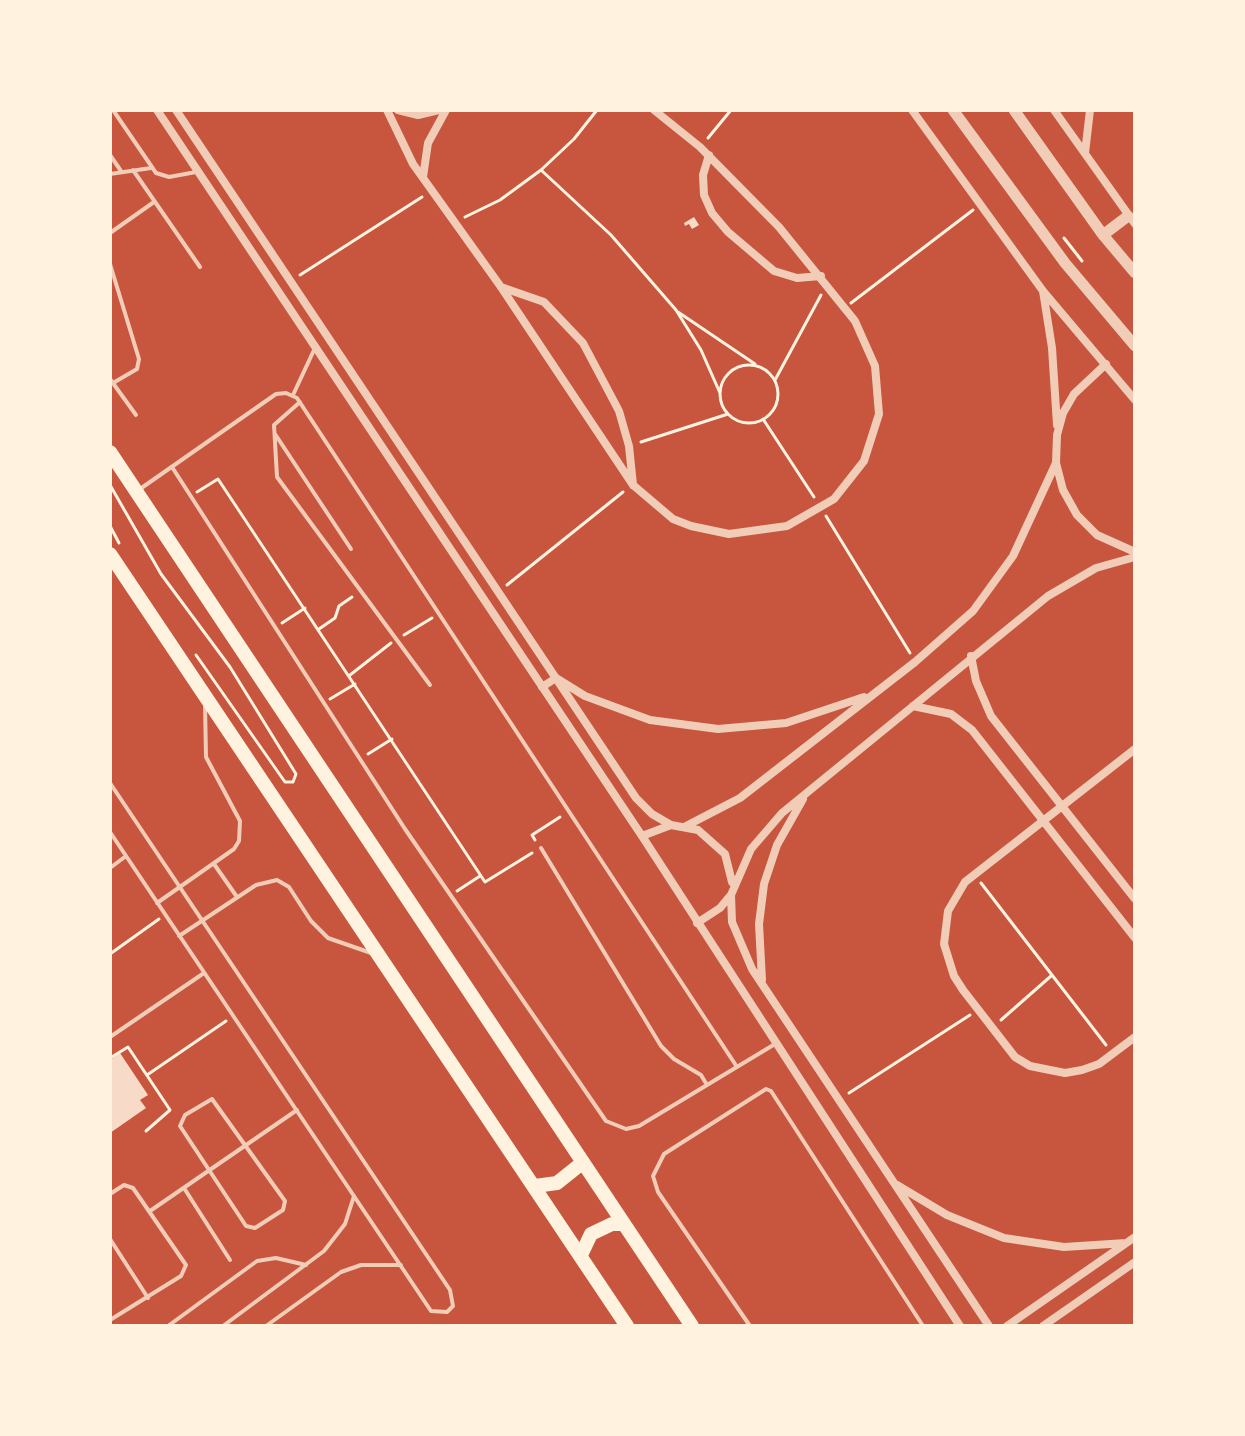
<!DOCTYPE html>
<style>
body{margin:0}
#map{position:relative;width:1245px;height:1436px;overflow:hidden;background:#c8553d;font-family:Commissioner,sans-serif}
canvas{display:block}
.frame{position:absolute;inset:0;border:112px solid #fff3e0;pointer-events:none}
</style>
<div id="map">
<canvas width="1245" height="1436"></canvas>
<div class="frame"></div>
</div>
<script>
const ctx = document.querySelector('canvas').getContext('2d');
ctx.lineJoin = 'round';
function fillPath(path, color) {
  ctx.fillStyle = color;
  ctx.fill(path, 'evenodd');
}
function shape(rows) {
  const path = new Path2D();
  for (const r of rows) {
    if (r.length === 3) {
      path.moveTo(r[0] + r[2], r[1]);
      path.arc(r[0], r[1], r[2], 0, 2 * Math.PI);
      continue;
    }
    path.moveTo(r[0], r[1]);
    for (let i = 2; i < r.length; i += 2) path.lineTo(r[i], r[i + 1]);
  }
  return path;
}
function trace(path, color, width, dash) {
  ctx.strokeStyle = color;
  ctx.lineWidth = width;
  ctx.lineCap = dash ? 'butt' : 'round';
  ctx.setLineDash(dash || []);
  ctx.stroke(path);
}
fillPath(shape([
 [694,217,699,225,692,229,689,224,685,226,684,223],
 [120,1053,148,1095,140,1100,146,1108,110,1133,110,1060]
]), '#f7dbc8');
trace(shape([
 [708,138,731,110],
 [541,170,611,235,676,310,701,350,720,393],
 [465,217,500,200,541,170,574,139,597,110],
 [1064,238,1082,261],
 [300,275,422,197],
 [851,303,973,210],
 [678,312,755,364],
 [749,394,29],
 [775,380,821,295],
 [763,419,814,497],
 [641,442,728,414],
 [110,485,161,574,230,667,296,774,293,782,285,782,196,655],
 [197,492,218,479,485,882,532,853],
 [826,516,910,653],
 [110,526,119,543],
 [507,585,623,492],
 [282,623,305,608],
 [319,629,335,618,339,606,352,597],
 [404,635,432,618],
 [350,675,391,643],
 [330,699,355,684],
 [368,754,392,739],
 [535,840,532,835,560,817],
 [981,883,1106,1045],
 [457,891,480,876],
 [110,954,159,919],
 [1001,1020,1051,976],
 [110,1058,128,1047,170,1110,146,1131],
 [147,1075,226,1021],
 [849,1093,970,1015]
]), '#fff3e0', 3);
trace(shape([
 [113,110,156,173,169,177,196,172],
 [110,155,121,171],
 [133,170,200,267],
 [110,174,151,168],
 [110,233,154,202],
 [110,264,139,359,137,369,113,383],
 [110,379,136,415],
 [293,395,314,350],
 [300,402,274,425,277,477,430,685],
 [275,434,351,549],
 [172,467,405,829,606,1121,626,1129,639,1126,775,1044],
 [140,489,276,394,286,393,297,398,737,1067],
 [110,783,450,1290,453,1306,447,1312,431,1311,110,832],
 [541,848,661,1046,674,1059,701,1075,707,1085],
 [214,864,237,897],
 [110,868,126,856],
 [157,903,234,849,239,841,240,821,206,757,205,704],
 [179,936,256,885,277,880,289,887,311,921,328,938,374,954],
 [110,1037,204,973],
 [212,1099,285,1201,283,1210,255,1228,246,1226,180,1126,185,1115,212,1099],
 [184,1188,230,1260],
 [110,1194,124,1185,133,1188,186,1265,181,1276,110,1320],
 [150,1211,297,1110],
 [110,1239,148,1298],
 [168,1326,257,1261,276,1258,306,1265],
 [223,1326,324,1251,345,1224,354,1196],
 [266,1326,341,1272,361,1265,401,1265],
 [750,1326,658,1192,653,1176,664,1154,766,1089,771,1091,923,1326]
]), '#f1ccb7', 4);
trace(shape([
 [157,110,642,836,960,1326],
 [176,110,636,798,652,814,671,825],
 [387,110,413,164,501,287,633,485,673,519,691,526,729,534,787,526,834,499,864,461,879,414,875,366,855,321,779,227,700,147,654,110],
 [398,110,418,115,439,110],
 [912,110,1043,291,1135,400],
 [1054,110,1135,224],
 [1085,153,1090,110],
 [709,155,703,175,704,195,712,213,728,232,774,271,797,278,821,276],
 [423,177,428,143,446,110],
 [501,287,544,302,583,343,619,411,629,446,633,485],
 [1043,291,1052,348,1057,425],
 [1106,364,1074,394,1063,413,1057,435,1056,463,1063,490,1077,515,1097,535,1135,552],
 [971,656,976,681,991,716,1135,899],
 [542,687,556,678,585,696,650,720,718,729,786,723,864,697],
 [913,706,951,714,972,730,1135,938],
 [1135,749,965,882,948,911,944,944,954,976,963,990,1015,1057,1030,1066,1065,1073,1082,1070,1099,1064,1135,1037],
 [686,826,740,798,915,662,973,611,1013,556,1056,463],
 [642,836,671,825,698,830,725,854,732,882],
 [697,923,720,908,730,896],
 [762,980,759,924,764,884,777,845,803,799],
 [897,1185,947,1215,1004,1238,1064,1247,1126,1243],
 [989,1326,752,969,732,922,731,895,751,849,782,813,1048,596,1096,568,1135,557],
 [1007,1326,1135,1237],
 [1043,1326,1135,1262]
]), '#f1ccb7', 8);
trace(shape([
 [953,110,1065,263,1135,346],
 [1014,110,1103,235,1135,273],
 [1103,235,1128,216]
]), '#f1ccb7', 11);
trace(shape([
 [110,452,692,1326],
 [110,554,627,1326],
 [535,1186,557,1183,582,1163],
 [581,1255,591,1234,612,1224,624,1224]
]), '#fff3e0', 14);
</script>
